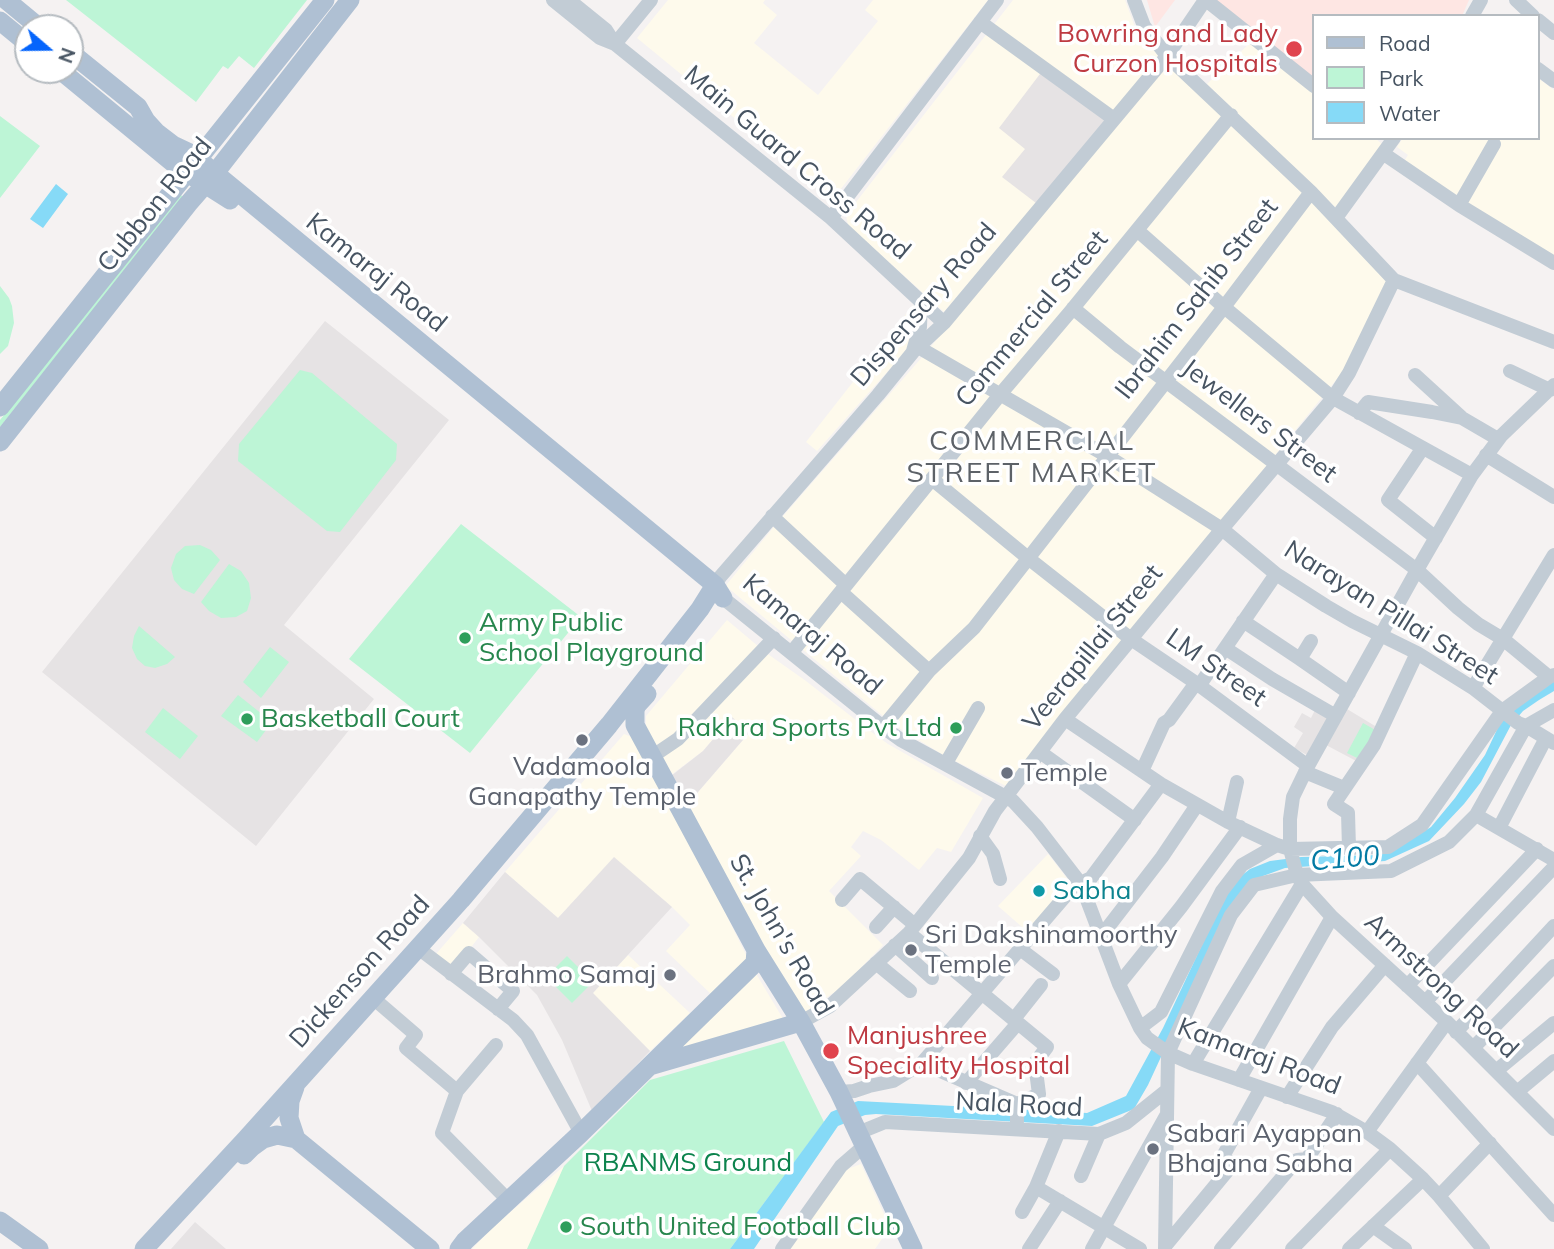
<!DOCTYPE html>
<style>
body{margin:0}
#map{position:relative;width:1554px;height:1249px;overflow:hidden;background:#f5f2f2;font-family:Mulish,sans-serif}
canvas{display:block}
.legend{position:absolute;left:1312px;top:14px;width:228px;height:126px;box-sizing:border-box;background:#fff;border:2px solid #b5bbc0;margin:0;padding:9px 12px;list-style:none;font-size:21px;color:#475462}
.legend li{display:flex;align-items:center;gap:14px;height:35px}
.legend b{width:35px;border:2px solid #b5bbc0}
.north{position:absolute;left:14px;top:14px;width:70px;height:70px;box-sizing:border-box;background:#fff;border:2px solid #b5bbc0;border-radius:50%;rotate:110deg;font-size:19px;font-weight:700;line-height:28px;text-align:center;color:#475462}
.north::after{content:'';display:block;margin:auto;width:24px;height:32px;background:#0565fc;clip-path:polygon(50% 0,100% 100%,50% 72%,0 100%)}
</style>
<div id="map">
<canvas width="1554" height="1249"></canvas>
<ul class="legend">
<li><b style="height:9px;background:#afc0d3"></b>Road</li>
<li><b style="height:19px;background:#bdf5d6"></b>Park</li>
<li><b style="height:19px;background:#86daf7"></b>Water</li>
</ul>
<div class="north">N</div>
</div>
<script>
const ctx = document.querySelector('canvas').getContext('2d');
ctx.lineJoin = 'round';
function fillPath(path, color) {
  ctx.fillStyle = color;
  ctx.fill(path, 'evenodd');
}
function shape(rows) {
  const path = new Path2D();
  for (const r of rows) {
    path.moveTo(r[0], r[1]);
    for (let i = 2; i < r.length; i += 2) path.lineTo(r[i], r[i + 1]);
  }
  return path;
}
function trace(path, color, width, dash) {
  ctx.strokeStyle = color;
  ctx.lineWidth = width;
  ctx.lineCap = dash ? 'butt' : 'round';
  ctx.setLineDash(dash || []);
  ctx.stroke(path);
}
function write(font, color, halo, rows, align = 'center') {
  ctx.font = font + ' Mulish,sans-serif';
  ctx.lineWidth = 7;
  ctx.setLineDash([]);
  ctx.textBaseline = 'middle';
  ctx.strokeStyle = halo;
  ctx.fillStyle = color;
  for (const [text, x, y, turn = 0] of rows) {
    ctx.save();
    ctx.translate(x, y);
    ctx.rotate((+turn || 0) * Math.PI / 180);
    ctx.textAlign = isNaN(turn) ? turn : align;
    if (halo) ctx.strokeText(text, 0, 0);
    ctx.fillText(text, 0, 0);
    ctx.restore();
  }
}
fillPath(shape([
 [668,0,765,0,763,3,777,15,754,43,818,95,878,21,865,10,873,0,988,0,833,199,637,38],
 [1013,0,1125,0,1135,27,1160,57,1109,117,1025,149,1036,203,944,312,848,225,846,215],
 [1252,41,1314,90,1314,138,1375,138,1383,145,1336,208,1207,84],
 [1168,62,1308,192,1388,284,1345,369,1006,786,945,756,894,725,727,587,727,584,777,523,923,356],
 [1538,78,1554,90,1554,260,1402,165,1408,155,1397,147,1403,138,1538,138],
 [914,304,915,327,911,345,817,451,806,442],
 [727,620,765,652,806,681,870,731,888,744,983,798,951,852,937,848,919,870,881,840,863,831,851,847,861,856,829,891,883,945,842,987,804,1013,749,920,685,803,692,799,749,733,732,717,703,751,671,775,646,728,646,716],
 [624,734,632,737,710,882,748,959,712,995,666,951,690,925,672,907,614,858,558,918,505,872],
 [1048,854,1072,885,1029,933,998,906],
 [463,923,479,937,455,968,436,954],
 [628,955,690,1013,650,1051,592,994],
 [755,972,785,1022,671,1052],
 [861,1164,890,1227,875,1249,790,1249,845,1170],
 [564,1166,602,1202,703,1249,472,1249,493,1227]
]), '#fefaec');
fillPath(shape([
 [1043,70,1109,117,1036,203,1002,177,1025,149,999,128],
 [325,321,449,420,284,625,374,699,256,846,42,672],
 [1317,706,1333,715,1309,756,1294,748,1303,733,1294,727,1302,713,1311,718],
 [1347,709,1380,729,1360,763,1326,745],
 [732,717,749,733,692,799,685,803,671,776,703,751],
 [614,857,672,907,593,993,650,1051,592,1111,562,1040,537,995,479,937,463,923,505,872,558,918],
 [195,1222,226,1249,171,1249]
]), '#e6e3e4');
fillPath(shape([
 [1147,0,1175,0,1155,27],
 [1211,0,1469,0,1462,16,1314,16,1314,82]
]), '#fee6e3');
fillPath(shape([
 [66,0,307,0,254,68,239,56,228,69,223,66,196,102],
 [0,116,40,146,0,198],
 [180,194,183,197,0,427,0,420],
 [0,286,9,298,12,306,14,323,8,346,0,354],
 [300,370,312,373,397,444,396,460,340,532,327,531,238,461,239,444],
 [461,524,581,617,470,753,349,659],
 [200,545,211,550,220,560,194,594,182,589,174,580,171,568,176,554,185,546],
 [229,564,241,571,249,583,251,598,247,611,236,617,221,618,209,611,201,602],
 [139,626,175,657,167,664,155,668,145,666,137,659,132,648,134,636],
 [270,647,289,662,261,698,243,682],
 [238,695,272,722,257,742,221,716],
 [163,708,198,736,180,759,145,732],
 [1363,723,1377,731,1361,760,1347,753],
 [567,956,593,982,572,1003,546,977],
 [784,1041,824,1122,730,1249,527,1249,564,1166,650,1080]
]), '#bdf5d6');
fillPath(shape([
 [56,184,68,194,43,228,30,219],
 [1554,680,1554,691,1539,700,1523,711,1511,725,1481,782,1464,804,1429,841,1385,861,1285,868,1263,876,1246,887,1173,1031,1148,1085,1134,1109,1092,1126,876,1114,865,1115,838,1126,754,1249,730,1249,831,1112,858,1101,1087,1113,1126,1096,1163,1028,1223,900,1237,879,1250,869,1270,861,1301,857,1379,855,1392,851,1431,827,1455,798,1485,755,1502,719]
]), '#86daf7');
trace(shape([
 [553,0,600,38,615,44,831,218,944,323],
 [569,0,606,30,615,44],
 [1134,0,1144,26,1167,56,1311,192,1394,280,1554,342],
 [1206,0,1314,86],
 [1516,0,1533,16],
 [1472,16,1481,0],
 [1538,20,1554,33],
 [980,22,1114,119],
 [615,44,651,0],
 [1538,69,1554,81],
 [1384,154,1459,205,1554,263],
 [1459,205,1494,144],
 [831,218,997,0],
 [1336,218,1394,138],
 [1137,230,1224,307,1333,398,1472,475],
 [1073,308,1120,347,1417,570,1458,608,1478,624,1503,639,1549,677,1554,675],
 [918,347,1107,456,1222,529,1276,574,1326,606,1352,621,1417,653,1473,688,1518,723,1526,726,1554,743],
 [913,351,920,327,921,300],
 [1510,371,1550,390],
 [1415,375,1461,417],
 [1554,385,1501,436,1472,475,1417,570,1308,766,1293,797,1290,819,1290,849,1297,875,1302,884,1332,917,1447,1022,1554,1129],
 [1359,413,1368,402,1432,412,1462,418,1498,439],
 [1422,449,1388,500,1436,538],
 [1486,455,1554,497],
 [932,479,1028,558,1131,639,1196,683,1308,766],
 [772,516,846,585],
 [715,585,720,577,878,395,913,352,944,323,1167,56,1205,0],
 [841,592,929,671],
 [723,598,883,727,901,740,1013,801,1037,827,1081,884,1119,984,1140,1028,1147,1038,1168,1053,1193,1064,1332,1112,1367,1132,1390,1149,1423,1179,1439,1196,1483,1249],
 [1243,621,1300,659],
 [1311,641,1300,659,1349,693],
 [1225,648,1272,679,1336,716],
 [792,652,1003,391,1070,312,1231,115],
 [1199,686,1276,574],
 [1473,688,1554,555],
 [1065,719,1161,784,1228,822,1277,845,1290,849,1388,847,1422,825,1502,711,1549,677],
 [883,727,929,671,974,628,1224,307,1311,192],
 [1040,752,1135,820],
 [653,756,678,739,774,638],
 [946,763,978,708],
 [1142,771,1164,723,1169,720,1196,683],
 [1305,772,1344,788],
 [1476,815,1554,860],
 [1228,822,1237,782],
 [1499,828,1546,738],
 [980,836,993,854,1000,879],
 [1349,848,1348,813,1334,804,1374,745,1417,653],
 [842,900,860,879,915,925],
 [876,927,894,907],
 [909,933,1047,1047,1035,1063,1039,1094,1017,1104,1017,1122],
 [1102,935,1162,857,1197,805],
 [895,945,932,978],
 [418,948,513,1020,527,1035,581,1133],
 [1020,949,1053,974],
 [876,963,910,991],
 [451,974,469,953,513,991,498,1009],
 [1119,984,1181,907,1240,827],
 [1407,986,1537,849],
 [373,998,416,1035,406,1048,457,1091,442,1133,508,1200],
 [1425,1002,1554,867],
 [1014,1019,1041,985],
 [801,1022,830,1006,909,933,915,925,969,858,995,811,1065,719,1222,529,1333,398,1349,373,1394,280],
 [1140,1028,1161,1012,1222,891,1242,865,1277,845],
 [1456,1032,1554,926],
 [1473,1048,1554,966],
 [922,1063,1017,1104],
 [1417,1063,1554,1215],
 [1193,1064,1302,884],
 [1496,1071,1554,1023],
 [1239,1080,1332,917],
 [966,1083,1018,1023],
 [457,1091,496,1045],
 [839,1092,854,1091,869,1086,893,1081,922,1063,1074,886,1091,878,1161,784],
 [1517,1092,1554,1061],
 [1287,1097,1332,1027,1385,965],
 [1367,1132,1447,1022],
 [858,1133,885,1122,1099,1134,1126,1123,1166,1091],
 [1081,1176,1099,1134],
 [1036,1187,1140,1249],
 [1439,1196,1490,1143],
 [1022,1212,1036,1187,1059,1131],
 [1373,1226,1405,1249],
 [1166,1245,1233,1164,1222,1158,1261,1088],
 [782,1249,841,1166,864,1146],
 [1029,1249,1060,1201],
 [1092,1249,1166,1116],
 [1165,1249,1168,1053,1231,915,1254,885,1297,875,1391,871,1449,842,1476,815,1526,726,1554,710],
 [1221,1249,1297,1160,1307,1159,1337,1114],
 [1292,1249,1390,1149],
 [1349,1249,1423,1179]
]), '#c2ccd5', 14);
trace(shape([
 [6,0,40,28],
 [0,21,28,44],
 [70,52,138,107,146,121,156,132,173,145,190,153,199,160,715,585,723,598],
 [60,70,178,167,230,200],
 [0,407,325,0],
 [0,442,188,204,215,173,350,0],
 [647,694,637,705,635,710,635,725,756,950,801,1022,839,1092,913,1249],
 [650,1066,801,1022],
 [295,1087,290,1101,289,1118,296,1139,430,1249],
 [244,1155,252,1147,263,1139,277,1135,296,1139],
 [0,1221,39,1249],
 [144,1249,246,1139,461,900,609,725,700,609,715,585],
 [459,1249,465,1241,581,1133,755,963,756,950]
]), '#afc0d3', 19);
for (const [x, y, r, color] of [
 [1294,49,9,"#e0444e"],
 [465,638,7,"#2e9e5b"],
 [247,719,7,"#2e9e5b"],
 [956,728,7,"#2e9e5b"],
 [582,740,7,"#6b7280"],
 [1007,773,7,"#6b7280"],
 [1039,891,7,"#0f9aa8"],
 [911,950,7,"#6b7280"],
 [670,975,7,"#6b7280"],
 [831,1051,9,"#e0444e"],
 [1153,1149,7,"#6b7280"],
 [566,1227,7,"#2e9e5b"]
]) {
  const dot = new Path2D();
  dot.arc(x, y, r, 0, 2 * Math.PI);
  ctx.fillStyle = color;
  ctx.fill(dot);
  trace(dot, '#fff', 2.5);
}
write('26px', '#be3a42', '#fff', [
 ["Bowring and Lady",1278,34],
 ["Curzon Hospitals",1278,64],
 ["Manjushree",847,1036,"left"],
 ["Speciality Hospital",847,1066,"left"]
], 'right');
write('26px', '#475462', '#fff', [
 ["Main Guard Cross Road",797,163,40],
 ["Cubbon Road",155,205,-51],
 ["Kamaraj Road",376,273,39],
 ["Ibrahim Sahib Street",1197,299,-52],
 ["Dispensary Road",924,305,-49],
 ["Commercial Street",1032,319,-50],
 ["Jewellers Street",1259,421,37],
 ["Narayan Pillai Street",1391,613,32],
 ["Kamaraj Road",812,635,40],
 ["Veerapillai Street",1093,648,-51],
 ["LM Street",1216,668,35],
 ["St. John's Road",781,935,60],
 ["Dickenson Road",360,972,-48],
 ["Armstrong Road",1441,986,43],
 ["Kamaraj Road",1259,1057,21],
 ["Nala Road",1019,1105,3]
]);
write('26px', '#27864d', '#fff', [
 ["Army Public",479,623],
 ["School Playground",479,653],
 ["Basketball Court",261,719],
 ["Rakhra Sports Pvt Ltd",942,728,"right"],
 ["South United Football Club",580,1227]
], 'left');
write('26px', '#5b616d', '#fff', [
 ["Vadamoola",582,767,"center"],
 ["Ganapathy Temple",582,797,"center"],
 ["Temple",1021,773],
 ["Sri Dakshinamoorthy",925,935],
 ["Temple",925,965],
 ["Brahmo Samaj",656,975,"right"],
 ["Sabari Ayappan",1167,1134],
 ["Bhajana Sabha",1167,1164]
], 'left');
write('26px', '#0d838f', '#fff', [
 ["Sabha",1053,891]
], 'left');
write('26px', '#0c834d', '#fff', [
 ["RBANMS Ground",688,1163]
]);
ctx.letterSpacing = '2px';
write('28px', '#5d6268', '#fff', [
 ["COMMERCIAL",1032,442],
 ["STREET MARKET",1032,474]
]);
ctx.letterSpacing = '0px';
write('italic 28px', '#037aa3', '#fff', [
 ["C100",1345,859,-5]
]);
</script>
